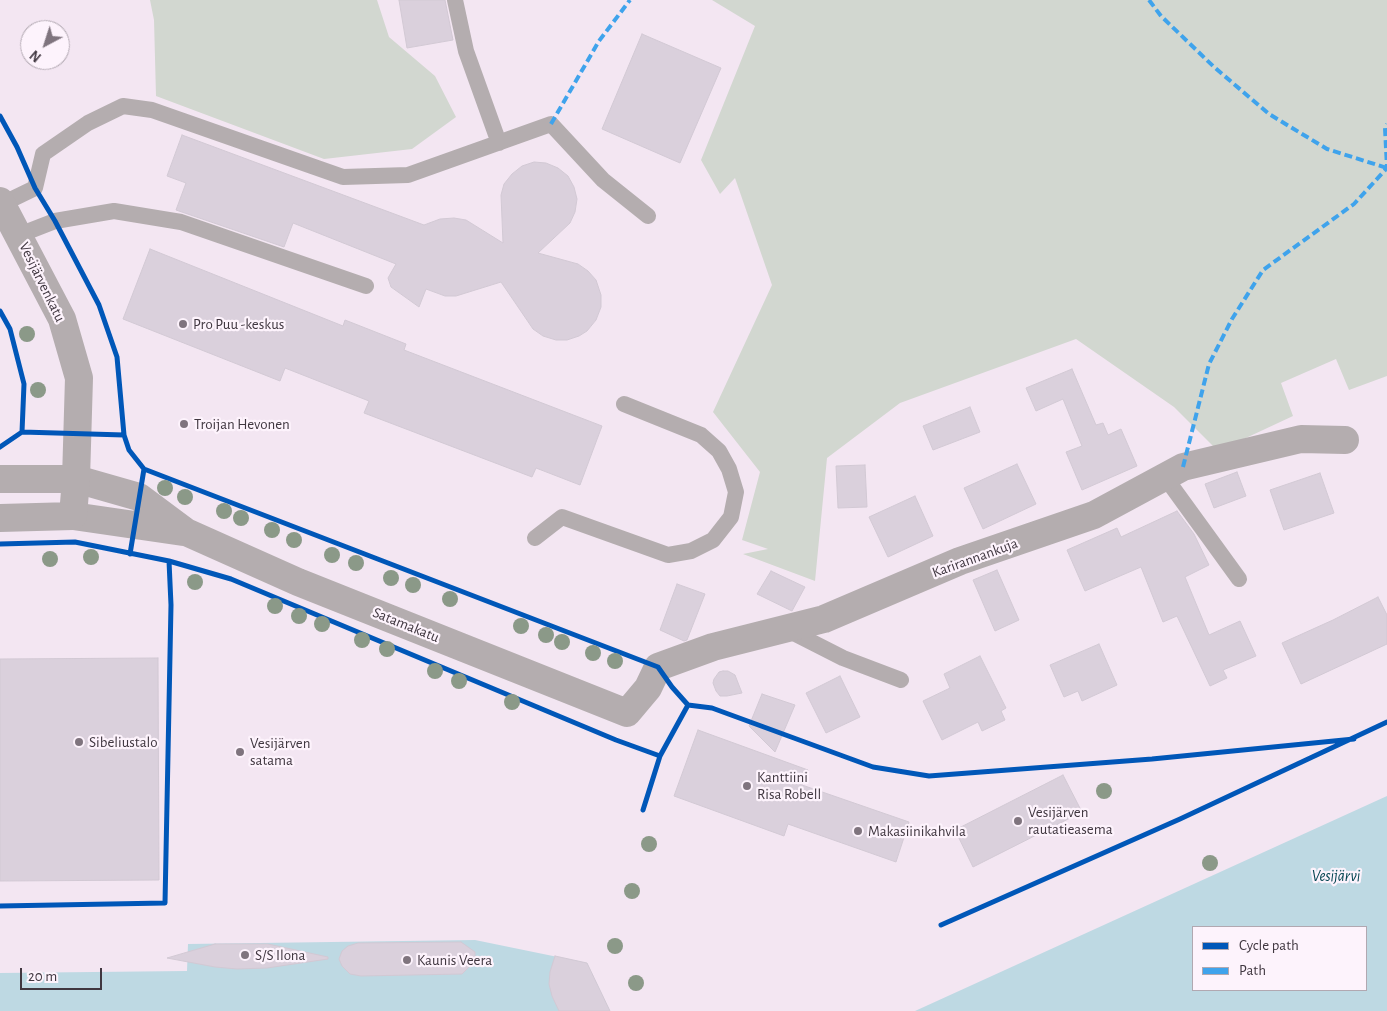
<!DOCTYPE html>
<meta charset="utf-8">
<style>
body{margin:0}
#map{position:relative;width:1387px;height:1011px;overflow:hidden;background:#f3e6f2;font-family:"Alegreya Sans",sans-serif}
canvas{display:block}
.legend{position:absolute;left:1192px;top:926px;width:175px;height:65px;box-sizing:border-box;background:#fdf3fc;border:1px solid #b1a8b1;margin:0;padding:6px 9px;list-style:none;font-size:15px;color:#403740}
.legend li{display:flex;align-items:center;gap:10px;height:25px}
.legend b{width:25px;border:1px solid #b1a8b1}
.north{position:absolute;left:20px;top:20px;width:50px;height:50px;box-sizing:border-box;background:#fdf3fc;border:1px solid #b1a8b1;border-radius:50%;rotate:220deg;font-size:14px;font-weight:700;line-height:20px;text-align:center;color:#403740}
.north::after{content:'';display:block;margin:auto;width:18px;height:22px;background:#7f747e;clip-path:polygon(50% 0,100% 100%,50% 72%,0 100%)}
.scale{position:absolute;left:20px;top:968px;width:82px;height:22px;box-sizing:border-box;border:2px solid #403740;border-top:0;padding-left:6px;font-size:15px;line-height:18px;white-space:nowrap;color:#403740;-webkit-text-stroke:4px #fdf3fc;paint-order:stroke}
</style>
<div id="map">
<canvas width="1387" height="1011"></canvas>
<ul class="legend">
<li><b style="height:6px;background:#0057b8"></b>Cycle path</li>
<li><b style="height:6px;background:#3fa3ec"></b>Path</li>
</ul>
<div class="north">N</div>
<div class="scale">20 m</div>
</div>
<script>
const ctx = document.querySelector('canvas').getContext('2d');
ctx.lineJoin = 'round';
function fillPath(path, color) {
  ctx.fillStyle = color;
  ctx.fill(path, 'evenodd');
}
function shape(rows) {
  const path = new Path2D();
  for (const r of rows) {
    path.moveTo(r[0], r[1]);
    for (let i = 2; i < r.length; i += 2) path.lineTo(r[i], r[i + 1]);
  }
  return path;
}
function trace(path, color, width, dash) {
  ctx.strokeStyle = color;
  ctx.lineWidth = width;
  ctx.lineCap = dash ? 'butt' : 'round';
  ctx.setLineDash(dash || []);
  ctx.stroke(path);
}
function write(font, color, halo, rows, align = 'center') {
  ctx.font = font + ' "Alegreya Sans",sans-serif';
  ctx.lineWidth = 4.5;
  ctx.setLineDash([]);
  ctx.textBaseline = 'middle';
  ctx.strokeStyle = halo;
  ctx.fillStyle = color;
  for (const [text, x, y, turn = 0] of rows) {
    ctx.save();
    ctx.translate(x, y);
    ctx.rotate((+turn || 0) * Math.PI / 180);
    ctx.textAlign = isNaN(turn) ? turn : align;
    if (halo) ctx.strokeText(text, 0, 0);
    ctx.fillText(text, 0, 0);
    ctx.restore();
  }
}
fillPath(shape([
 [150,0,377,0,389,37,435,76,456,117,412,149,324,159,156,96,154,20],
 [712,0,1387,0,1387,376,1349,390,1336,359,1281,383,1293,416,1218,451,1174,407,1076,339,900,403,827,458,815,581,743,554,768,549,742,540,760,472,713,412,772,285,735,178,720,194,701,160,755,26]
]), '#d2d7d0');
fillPath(shape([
 [1387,796,1387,1011,915,1011],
 [1193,927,1366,927,1366,990,1193,990],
 [475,940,587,963,610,1011,0,1011,0,973,187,971,188,944]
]), '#bed9e3');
const building = shape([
 [399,0,445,0,453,40,407,48,399,0],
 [642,34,721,68,680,163,602,129,642,34],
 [182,135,424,225,440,219,454,218,466,220,503,243,501,195,504,184,512,174,522,166,534,162,546,163,558,168,568,176,574,187,577,199,575,212,570,223,538,253,578,264,588,271,596,280,601,295,601,307,596,320,587,331,579,336,567,340,556,340,543,336,533,329,501,282,456,296,445,296,426,289,419,307,391,287,388,278,396,264,293,223,284,247,176,210,186,183,167,176,182,135],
 [150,249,343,326,345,320,406,344,404,350,602,426,580,485,536,468,532,477,364,413,369,401,285,368,280,381,123,319,150,249],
 [1072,369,1096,425,1103,423,1108,435,1121,429,1137,466,1082,490,1066,452,1082,446,1063,399,1036,411,1026,388,1072,369],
 [970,407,980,432,933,450,923,426,970,407],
 [1017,464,1036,504,983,529,964,488,1017,464],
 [865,465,867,507,838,508,836,466,865,465],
 [1237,472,1246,496,1214,508,1205,484,1237,472],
 [1320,473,1334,513,1284,530,1270,490,1320,473],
 [915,496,933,536,888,557,869,517,915,496],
 [1177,511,1194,534,1209,565,1185,577,1209,635,1240,621,1256,656,1223,670,1227,678,1210,686,1177,616,1163,622,1141,567,1085,591,1067,550,1117,528,1121,537,1177,511],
 [997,570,1019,620,995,631,973,580,997,570],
 [771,571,805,587,792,611,757,594,771,571],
 [677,584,705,594,687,640,684,641,660,630,677,584],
 [1378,597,1387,615,1387,644,1301,684,1282,643,1333,620,1378,597],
 [1099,644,1117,685,1082,701,1078,691,1064,697,1050,665,1099,644],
 [980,656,1006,708,1001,711,1005,720,982,731,978,722,942,740,923,701,950,688,944,674,980,656],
 [158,658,159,880,0,881,0,659,158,658],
 [723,671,728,671,735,675,742,693,727,696,720,696,716,691,713,683,714,679,719,672,723,671],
 [840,676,860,717,826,733,806,693,840,676],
 [762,694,795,705,775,752,749,726,762,694],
 [698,730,808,770,802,785,909,822,896,862,788,824,784,836,674,796,698,730],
 [1063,775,1082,812,973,867,955,830,1063,775],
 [461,942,475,952,475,961,462,974,361,976,350,974,342,966,339,959,342,951,348,946,358,943,461,942],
 [215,944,268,944,328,957,328,959,267,968,237,969,215,967,167,958,215,944],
 [555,956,587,963,610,1011,559,1011,552,996,549,984,550,972,555,956]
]);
fillPath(building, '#dad0dc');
trace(building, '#d2c9d4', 1);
trace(shape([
 [455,0,466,51,499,143],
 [2,204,35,188,43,154,88,123,123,106,152,110,343,177,408,175,551,124,603,180,648,216],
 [19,235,55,221,114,211,181,222,366,286],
 [1165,477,1239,579],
 [535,538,562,517,668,555,691,551,713,540,731,517,736,492,729,469,719,451,701,435,624,404],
 [786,629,843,658,901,680]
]), '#b4adaf', 16);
trace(shape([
 [76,479,139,497,186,532,298,582,627,713,648,688,658,667,713,647,824,619,960,561,1094,515,1183,467,1301,439,1345,440],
 [73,516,183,532]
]), '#b4adaf', 28);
trace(shape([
 [0,201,62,319,79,378,76,479,73,516,0,518],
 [0,479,76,479]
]), '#b4adaf', 28);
trace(shape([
 [1149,0,1161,16,1214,67,1269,114,1327,149,1387,168],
 [551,124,599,41,630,0],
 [1183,467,1209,364,1232,319,1263,270,1354,204,1387,168,1385,128,1387,124]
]), '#3fa3ec', 4, [8, 4]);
trace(shape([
 [0,116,17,147,35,188,55,221,99,305,117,357,124,435,129,450,144,469,658,667,672,687,688,705,712,708,873,767,929,776,1152,759,1354,739],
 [0,311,10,329,24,384,22,432],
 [0,447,22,432,124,435],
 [0,544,75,542,169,561],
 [130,554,144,469],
 [643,810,660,756,688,705],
 [0,906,165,903,171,605,169,561,231,579,616,740,660,756],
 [941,925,1180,819,1387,722]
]), '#0057b8', 5);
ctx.fillStyle = '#8b9988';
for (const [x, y] of [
 [27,334],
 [38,390],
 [165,488],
 [185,497],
 [224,511],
 [241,518],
 [272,530],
 [294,540],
 [332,555],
 [91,557],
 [50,559],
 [356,563],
 [391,578],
 [195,582],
 [413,585],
 [450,599],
 [275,606],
 [299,616],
 [322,624],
 [521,626],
 [546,635],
 [362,640],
 [562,642],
 [387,649],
 [593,653],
 [615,661],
 [435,671],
 [459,681],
 [512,702],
 [1104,791],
 [649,844],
 [1210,863],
 [632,891],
 [615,946],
 [636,983]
]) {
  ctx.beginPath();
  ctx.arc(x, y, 8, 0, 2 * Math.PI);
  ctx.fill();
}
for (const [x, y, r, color] of [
 [183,324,5,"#7f747e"],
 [184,424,5,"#7f747e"],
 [79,742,5,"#7f747e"],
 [240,752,5,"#7f747e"],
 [747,786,5,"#7f747e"],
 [1018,821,5,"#7f747e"],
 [858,831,5,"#7f747e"],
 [245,955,5,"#7f747e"],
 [407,960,5,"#7f747e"]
]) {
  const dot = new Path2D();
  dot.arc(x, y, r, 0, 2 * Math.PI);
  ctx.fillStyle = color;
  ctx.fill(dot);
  trace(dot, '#fdf3fc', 2);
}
write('15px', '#403740', '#fdf3fc', [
 ["Vesijärvenkatu",42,282,64],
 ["Karirannankuja",975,558,-20],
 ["Satamakatu",406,625,22]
]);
write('15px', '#403740', '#fdf3fc', [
 ["Pro Puu -keskus",193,324],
 ["Troijan Hevonen",194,424],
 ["Sibeliustalo",89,742],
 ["Vesijärven",250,743],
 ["satama",250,760],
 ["Kanttiini",757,777],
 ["Risa Robell",757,794],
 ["Vesijärven",1028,812],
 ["rautatieasema",1028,829],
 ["Makasiinikahvila",868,831],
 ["S/S Ilona",255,955],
 ["Kaunis Veera",417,960]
], 'left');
write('italic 16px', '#044551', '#fdf3fc', [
 ["Vesijärvi",1336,876]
]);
</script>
